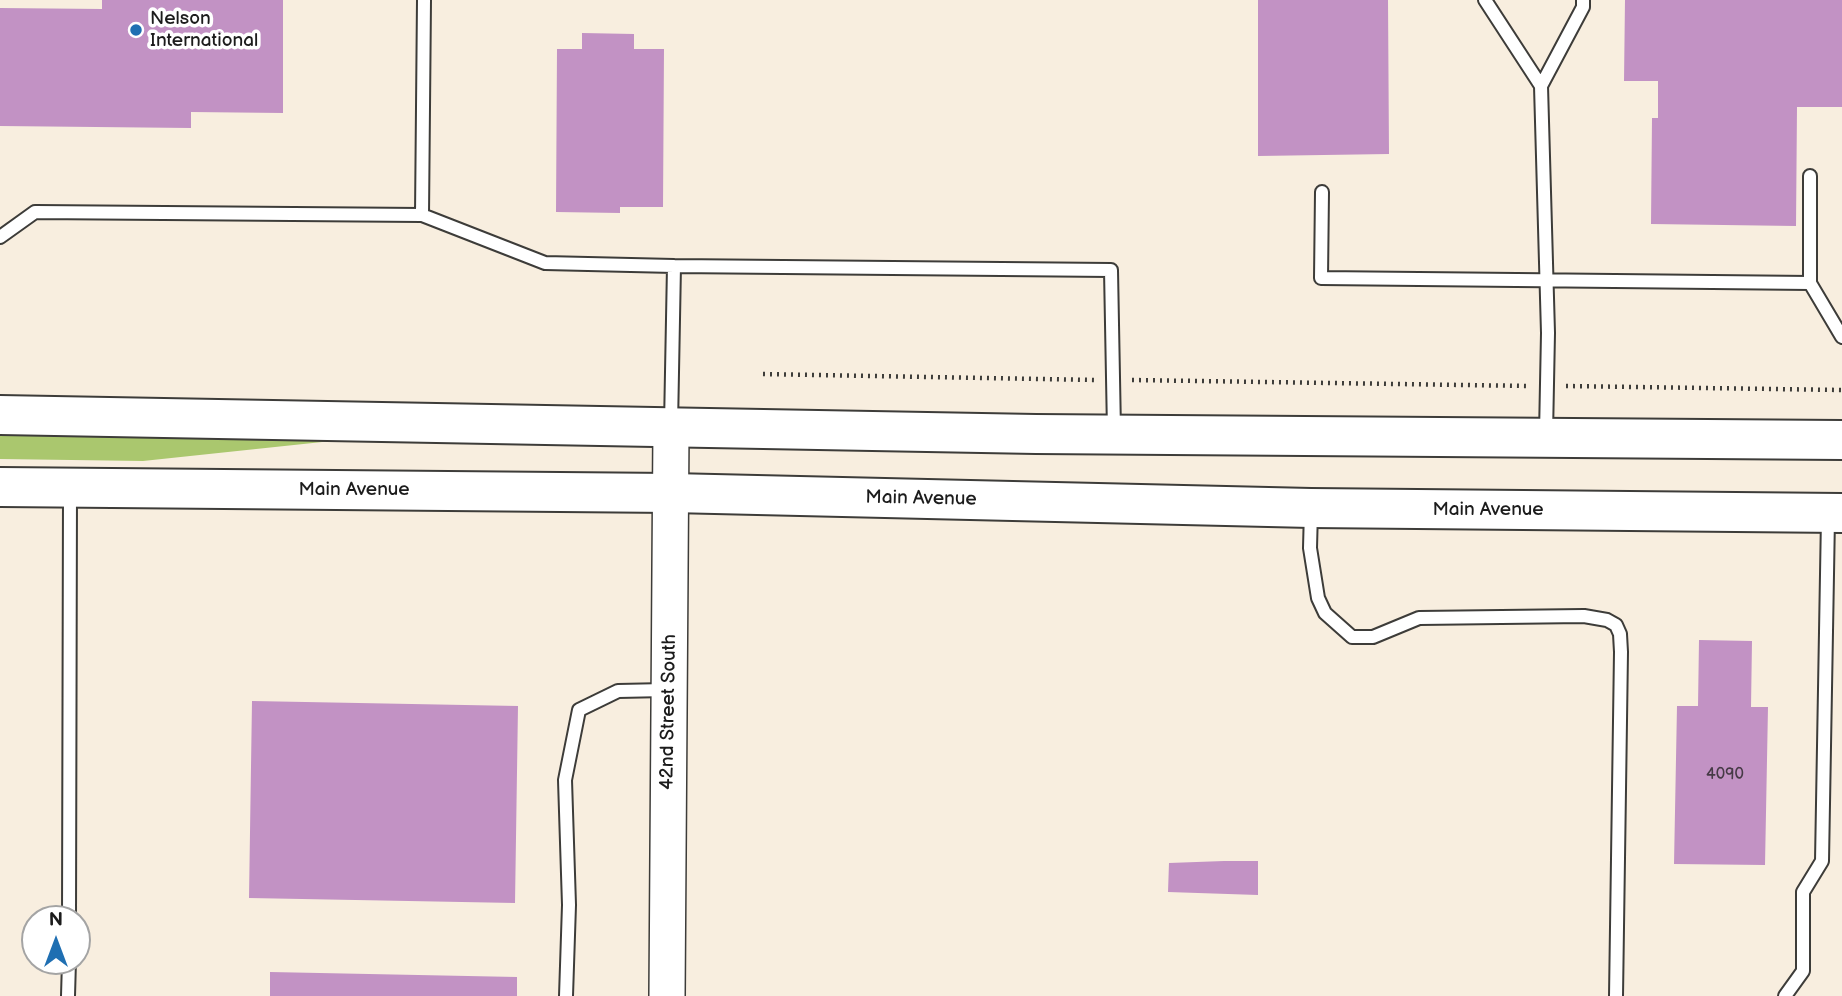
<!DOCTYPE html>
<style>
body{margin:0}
#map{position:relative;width:1842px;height:996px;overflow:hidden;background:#f8eedf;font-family:"Balsamiq Sans",sans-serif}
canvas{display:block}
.north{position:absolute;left:21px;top:905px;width:70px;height:70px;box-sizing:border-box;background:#fff;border:2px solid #a4a4a4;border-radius:50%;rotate:0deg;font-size:19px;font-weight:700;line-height:28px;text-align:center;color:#1c1c1c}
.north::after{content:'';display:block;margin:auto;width:24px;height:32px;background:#1f6fb2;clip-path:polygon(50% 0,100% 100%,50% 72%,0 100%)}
</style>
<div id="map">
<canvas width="1842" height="996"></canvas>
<div class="north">N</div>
</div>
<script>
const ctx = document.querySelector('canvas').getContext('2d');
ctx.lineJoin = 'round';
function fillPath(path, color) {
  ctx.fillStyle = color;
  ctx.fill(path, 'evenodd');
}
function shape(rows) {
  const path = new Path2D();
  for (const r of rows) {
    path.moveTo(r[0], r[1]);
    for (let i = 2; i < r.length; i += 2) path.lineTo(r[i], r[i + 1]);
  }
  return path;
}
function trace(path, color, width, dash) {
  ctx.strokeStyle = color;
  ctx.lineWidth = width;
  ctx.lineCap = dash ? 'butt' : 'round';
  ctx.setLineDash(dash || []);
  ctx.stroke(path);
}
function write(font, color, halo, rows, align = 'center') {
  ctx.font = font + ' "Balsamiq Sans",sans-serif';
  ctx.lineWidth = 7;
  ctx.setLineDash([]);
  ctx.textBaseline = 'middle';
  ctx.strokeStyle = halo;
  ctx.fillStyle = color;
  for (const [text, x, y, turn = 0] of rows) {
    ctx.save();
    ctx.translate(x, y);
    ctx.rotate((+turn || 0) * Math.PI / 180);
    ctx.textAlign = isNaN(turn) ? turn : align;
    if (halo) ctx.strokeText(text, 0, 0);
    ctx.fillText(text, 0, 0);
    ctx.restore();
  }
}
fillPath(shape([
 [0,434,341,440,143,461,0,459]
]), '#aac76e');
fillPath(shape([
 [102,0,283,0,283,113,191,112,191,128,0,126,0,8,102,9],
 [1258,0,1388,0,1389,154,1258,156],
 [1625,0,1842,0,1842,107,1797,107,1796,226,1651,224,1652,118,1658,118,1658,81,1624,81],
 [582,33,634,34,634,49,664,49,663,207,620,207,620,213,556,212,557,49,582,49],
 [1699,640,1752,641,1751,707,1768,707,1765,865,1674,864,1677,706,1698,706],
 [252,701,518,706,515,903,249,898],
 [1224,861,1258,861,1258,895,1168,892,1169,863],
 [270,972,517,977,517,996,270,996]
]), '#c292c4');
const service = shape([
 [1485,0,1541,86],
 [1810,176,1810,283],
 [1322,192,1321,278,1810,283,1842,337],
 [422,215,424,0],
 [0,237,35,212,422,215,545,263,674,266,671,425],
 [674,266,1111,270,1114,431],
 [1546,434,1548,333,1541,86,1583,7,1583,0],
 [1311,510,1310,548,1318,598,1325,613,1352,637,1373,637,1419,618,1584,616,1607,620,1616,625,1620,634,1621,652,1616,996],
 [69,919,70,492],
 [68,996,69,961],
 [566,996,569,905,565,780,579,710,618,691,666,690],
 [1785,996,1803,971,1803,892,1822,861,1828,517]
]);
const secondary = shape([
 [667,996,671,428]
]);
const primary = shape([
 [0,415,1036,434,1842,440],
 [0,487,672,493,1311,508,1842,513]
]);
trace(service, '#3d3c39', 16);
trace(secondary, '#3d3c39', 38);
trace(primary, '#3d3c39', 42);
trace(shape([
 [763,374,1096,380],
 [1132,380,1530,386],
 [1566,386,1842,390]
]), '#3d3c39', 4.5, [2, 5]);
trace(service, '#fff', 12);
trace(secondary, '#fff', 35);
trace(primary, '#fff', 38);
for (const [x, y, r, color] of [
 [136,30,7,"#1f6fb2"]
]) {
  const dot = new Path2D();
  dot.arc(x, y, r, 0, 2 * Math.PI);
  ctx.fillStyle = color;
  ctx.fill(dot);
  trace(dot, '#fff', 2.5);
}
write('16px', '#463a46', null, [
 ["4090",1725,775]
]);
write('19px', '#1c1c1c', '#fff', [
 ["Nelson",150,19],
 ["International",150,41]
], 'left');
write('19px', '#1c1c1c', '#fff', [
 ["Main Avenue",354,490],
 ["Main Avenue",921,499,1],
 ["Main Avenue",1488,510],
 ["42nd Street South",669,712,-89]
]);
</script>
